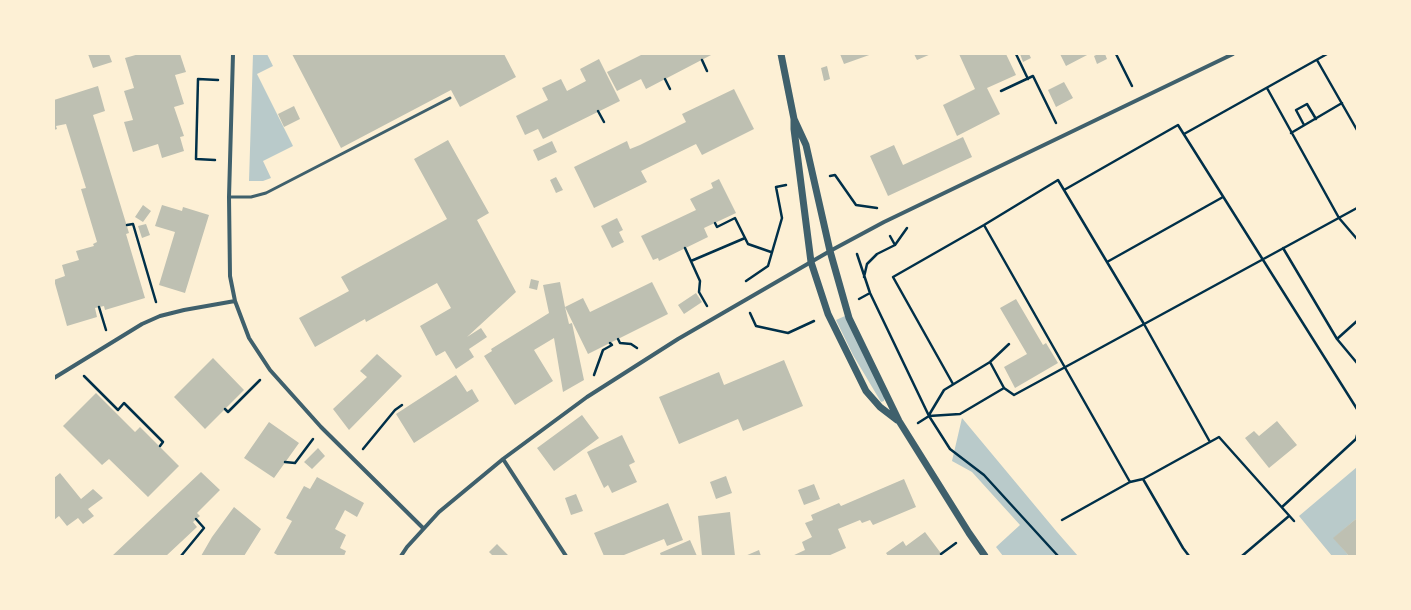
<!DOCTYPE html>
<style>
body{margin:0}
#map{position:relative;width:1411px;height:610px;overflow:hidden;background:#fdf0d5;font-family:"DM Sans",sans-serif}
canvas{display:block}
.frame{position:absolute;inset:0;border:55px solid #fdf0d5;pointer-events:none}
</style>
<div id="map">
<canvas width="1411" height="610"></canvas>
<div class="frame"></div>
</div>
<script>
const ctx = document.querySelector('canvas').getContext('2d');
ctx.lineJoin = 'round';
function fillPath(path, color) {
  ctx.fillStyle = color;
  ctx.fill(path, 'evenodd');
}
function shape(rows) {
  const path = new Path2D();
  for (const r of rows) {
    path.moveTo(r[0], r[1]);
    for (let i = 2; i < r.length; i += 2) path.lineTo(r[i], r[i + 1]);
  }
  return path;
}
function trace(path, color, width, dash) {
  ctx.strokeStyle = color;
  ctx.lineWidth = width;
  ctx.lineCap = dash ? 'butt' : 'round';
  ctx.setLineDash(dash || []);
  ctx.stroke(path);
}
fillPath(shape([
 [253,54,267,54,273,66,257,74,293,146,263,161,271,178,263,181,249,181],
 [845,316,885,397,884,401,881,402,853,355,836,320],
 [962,418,1057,532,1078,556,1003,556,996,547,1020,525,972,472,952,461],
 [1357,467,1357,518,1334,538,1349,556,1332,556,1299,516]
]), '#b9caca');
fillPath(shape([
 [88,54,109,54,112,62,93,68],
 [139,54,180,54,186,72,175,75,184,104,174,107,184,136,180,137,184,151,162,158,158,144,133,152,124,122,133,120,124,91,134,88,125,58],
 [292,54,504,54,516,77,460,107,451,90,341,148],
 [643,54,713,54,646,89,641,79,617,91,607,72],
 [840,54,872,54,844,64],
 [914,54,931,54,917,60],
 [959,54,1006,54,1016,75,987,88,1000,114,957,136,943,105,975,89],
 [1020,54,1029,54,1031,58,1023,62],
 [1060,54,1089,54,1066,66],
 [1098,54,1105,54,1107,59,1097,64,1094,56],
 [599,59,620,101,543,139,538,129,525,135,516,116,548,100,542,88,561,79,567,91,586,81,580,69],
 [827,66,830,79,824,81,821,68],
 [1064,82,1073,98,1056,107,1048,90],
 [98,86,105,111,93,115,129,233,126,234,145,298,105,310,104,306,95,308,97,317,67,326,54,280,65,276,62,265,79,260,76,251,94,246,93,244,97,242,81,189,86,188,66,124,56,126,57,129,54,130,54,100],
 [734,89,754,129,702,155,696,144,641,171,647,182,594,208,574,167,627,141,630,149,640,145,686,122,682,114],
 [294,106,300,119,284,127,278,114],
 [963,137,972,157,888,196,870,156,894,145,903,165],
 [448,140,489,213,477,220,516,292,467,337,481,328,487,337,469,349,474,357,456,369,445,351,436,356,420,326,451,308,437,283,366,322,365,319,315,347,299,318,349,291,341,277,447,219,414,159],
 [552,141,557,152,538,161,533,150],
 [556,177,563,190,556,193,550,180],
 [719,179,736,213,704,228,708,237,659,261,658,258,653,260,641,236,696,210,690,199,713,188,711,183],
 [143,205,151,211,143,222,135,217],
 [162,205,182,211,183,207,209,215,185,293,159,285,175,232,155,226],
 [617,218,623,230,619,232,624,242,612,248,601,226],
 [146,224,150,235,142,238,138,226],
 [531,279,539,281,537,290,529,288],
 [560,282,565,307,583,298,590,312,652,282,668,314,588,354,565,307,569,324,572,323,584,380,563,392,554,338,534,350,553,381,515,405,484,356,492,351,491,349,549,313,543,285],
 [696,293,702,302,684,314,678,305],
 [1016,299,1043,345,1046,343,1058,363,1015,388,1004,367,1027,354,1000,308],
 [377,354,402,376,349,430,333,409,367,377,360,371],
 [213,358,244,390,205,429,174,397],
 [784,360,803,406,743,431,738,419,679,444,659,397,719,372,724,385],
 [456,375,467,392,472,389,479,401,414,443,396,414],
 [96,393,135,432,140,427,179,466,148,497,109,459,102,465,63,426],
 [582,415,599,438,554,471,537,448],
 [1277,421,1297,445,1269,468,1245,438,1254,431,1259,436],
 [269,422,299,443,274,478,244,458],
 [622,435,635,462,629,465,637,482,612,493,608,485,604,488,587,452],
 [318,448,325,456,312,469,304,462],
 [201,472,220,490,197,513,200,516,193,522,197,527,166,556,112,556],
 [60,473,81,499,93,489,103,498,88,509,94,516,83,524,78,518,67,526,59,516,54,520,54,478],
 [726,476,732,493,716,499,710,482],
 [317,477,364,503,357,517,345,510,335,529,346,535,340,548,346,551,344,556,279,556,274,553,292,521,286,518,304,486,310,489],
 [904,479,916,507,873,525,870,520,862,523,860,520,838,529,846,548,828,556,792,556,805,550,802,542,812,537,805,523,813,520,811,515,839,503,841,506],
 [814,484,820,499,804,505,798,490],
 [576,494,583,511,571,515,565,498],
 [668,503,683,540,667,546,664,539,624,555,625,556,604,556,594,533],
 [234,507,261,529,244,556,201,556,212,537],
 [730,512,735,556,702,556,698,516],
 [1357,518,1357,556,1349,556,1333,538],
 [925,532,943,556,888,556,886,553,903,541,906,546],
 [690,540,697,556,661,556,660,553],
 [497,544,509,556,493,556,489,552],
 [759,550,761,556,745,556]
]), '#bec0b2');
trace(shape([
 [1016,54,1028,79],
 [1116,54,1132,86],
 [702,60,707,71],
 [1317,60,1357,130],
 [665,79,670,89],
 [1267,88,1339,218,1357,239],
 [1001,91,1033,76,1056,123],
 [598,111,604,122],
 [1304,125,1296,110,1307,104,1316,119],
 [1291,133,1342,103],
 [1184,134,1327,54],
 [215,160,196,159,198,79,218,80],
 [830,176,835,175,856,205,877,208],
 [1064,190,1144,324,1210,442,1219,437,1294,521],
 [715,223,717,227,735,218,748,244,771,252],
 [127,225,133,224,156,302],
 [984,225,1130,482,1143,479,1183,548,1189,556],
 [890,236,895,245],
 [685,248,700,281,699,292,707,306],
 [1283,248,1337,339,1357,363],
 [857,254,870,293,929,416,950,449,984,475,1058,556],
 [691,261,745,238],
 [1107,262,1223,197],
 [864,277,867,264,877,254,895,245,907,228],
 [746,281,768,266,782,218,776,187,786,185],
 [859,299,870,293],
 [99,307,106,330],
 [750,313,756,326,788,333,814,321],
 [618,339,620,343,631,344,637,348],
 [1337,339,1357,321],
 [990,362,1004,388,1014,395,1357,208],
 [594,375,603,350,612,345,610,343],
 [84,376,118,410,124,403,163,442,160,446],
 [953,384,893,277,984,225,1058,180,1064,190,1178,125,1357,409],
 [225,409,228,412,260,380],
 [929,415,944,390,990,362,1009,344],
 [918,423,929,416,960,414,1004,388],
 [363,449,395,410,402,405],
 [285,462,295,463,313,439],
 [1143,479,1210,442],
 [1282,507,1356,439,1357,435],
 [1062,520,1130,482],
 [941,554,956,543],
 [181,556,204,528,196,519],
 [1242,556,1289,516]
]), '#003049', 2.5);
trace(shape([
 [229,197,251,197,266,193,450,98]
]), '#3f606c', 3);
trace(shape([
 [233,54,229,197,230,276,235,301],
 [54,378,142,324,160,316,184,310,235,301,249,338,270,370,321,427,423,528],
 [503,459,566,556],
 [401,556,407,547,439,512,503,459,587,397,678,339,830,251,884,222,1233,54]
]), '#3f606c', 4);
trace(shape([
 [781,54,794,119,794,129,811,262,828,314,866,391,880,407,897,420],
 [794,119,806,145,830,251,849,318,899,421,969,533,985,556]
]), '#3f606c', 7);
</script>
